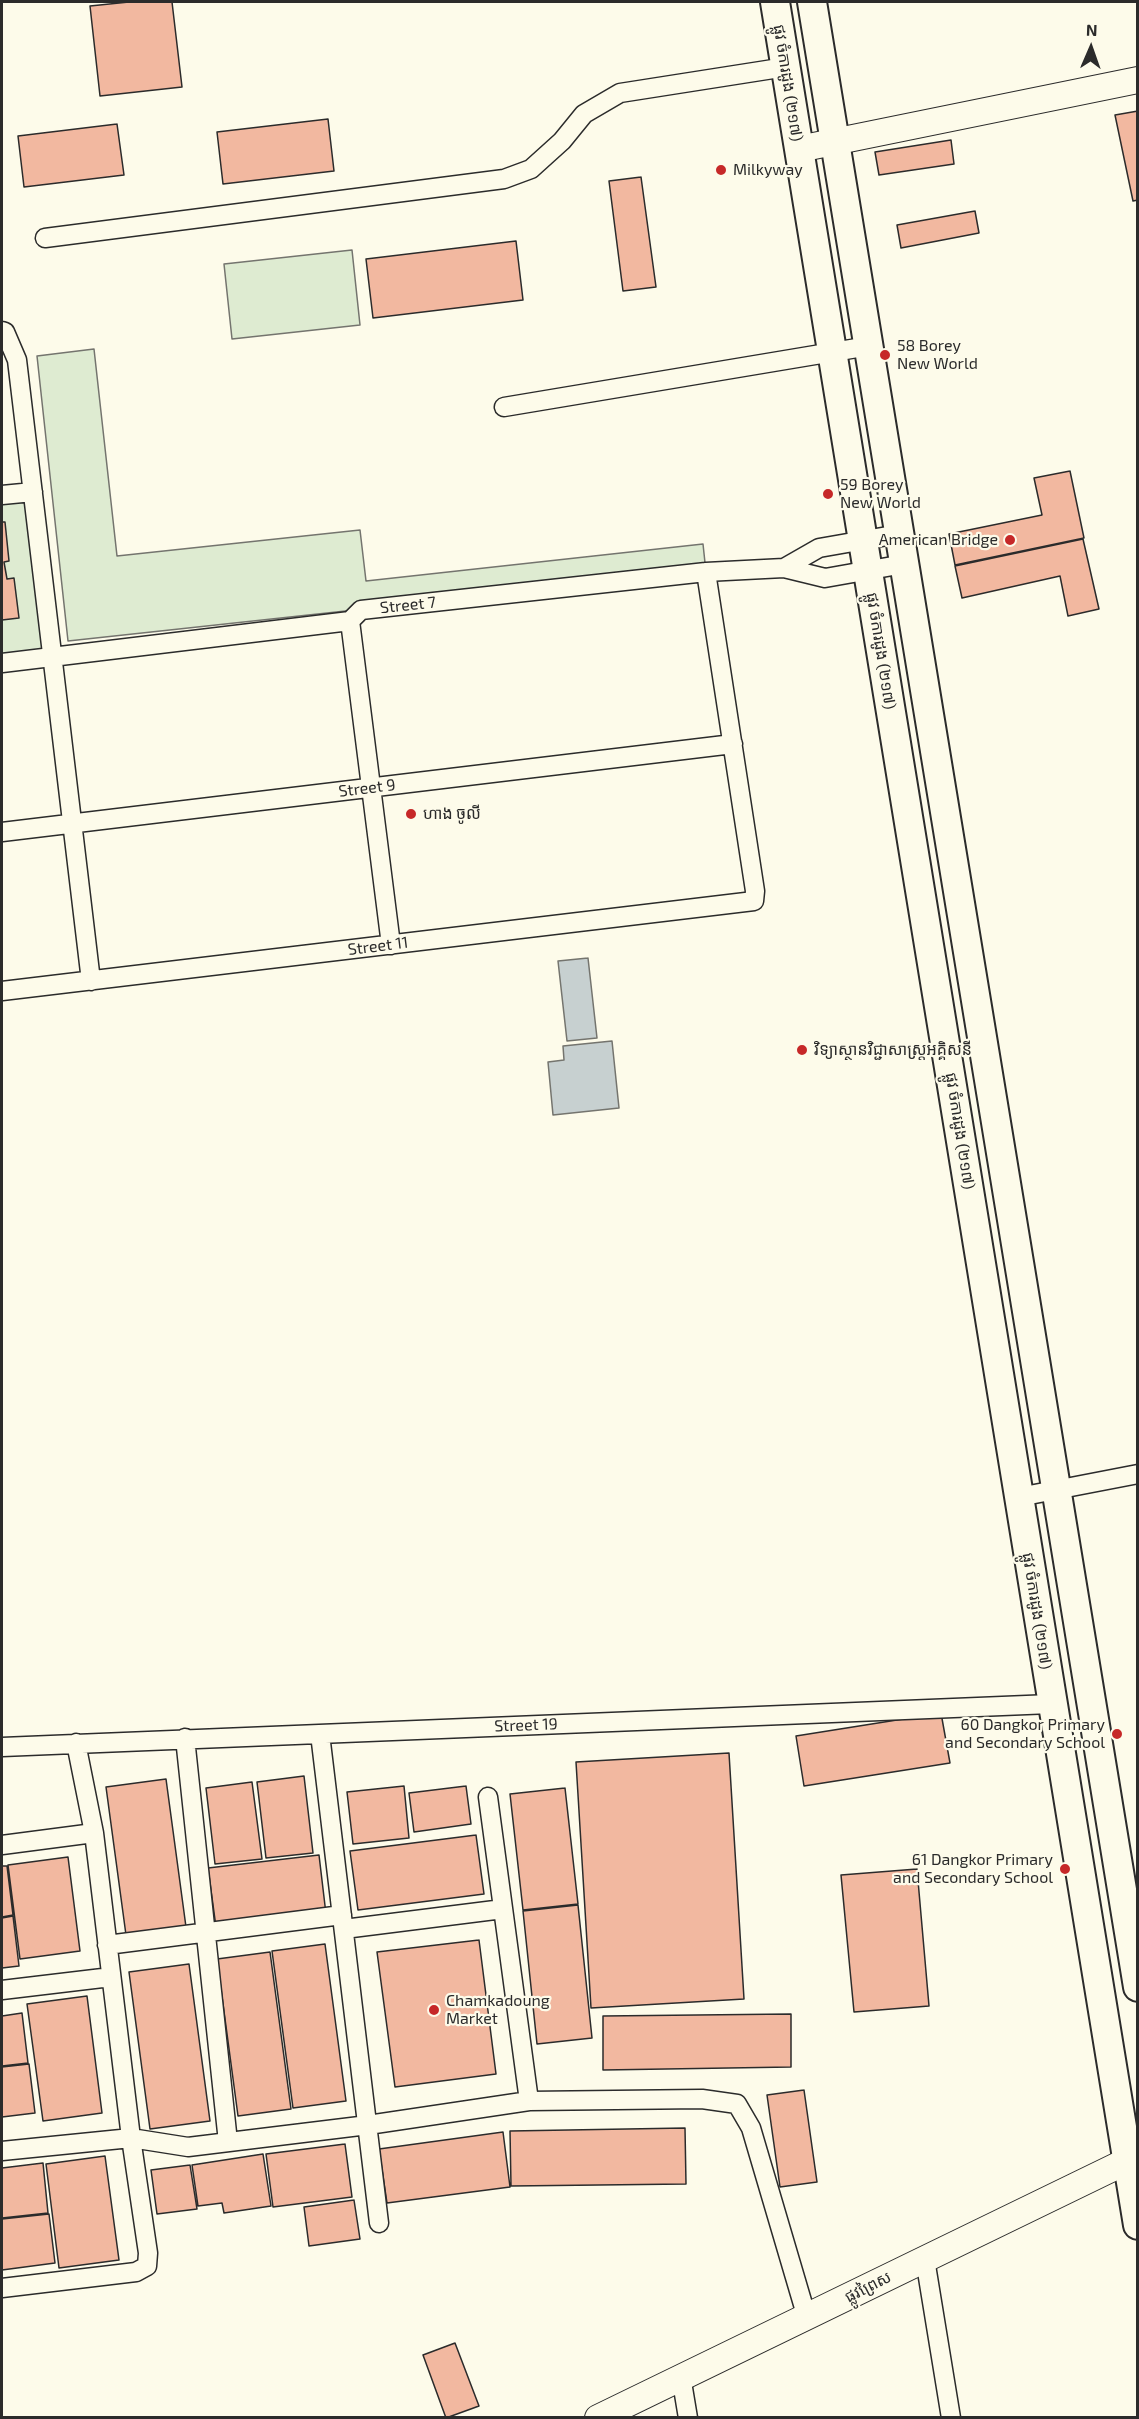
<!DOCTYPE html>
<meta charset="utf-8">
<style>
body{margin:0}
#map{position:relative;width:1139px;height:2419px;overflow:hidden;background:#fdfbea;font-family:"Exo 2",sans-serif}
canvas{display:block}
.frame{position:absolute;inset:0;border:3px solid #2b2b2b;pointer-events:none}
.north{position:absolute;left:1061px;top:18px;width:60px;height:60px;-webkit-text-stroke:4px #fdfbea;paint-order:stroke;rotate:2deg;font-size:16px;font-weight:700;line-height:24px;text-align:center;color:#2b2b2b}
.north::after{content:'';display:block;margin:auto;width:21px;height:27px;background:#2b2b2b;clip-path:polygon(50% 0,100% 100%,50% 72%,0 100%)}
</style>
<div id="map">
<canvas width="1139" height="2419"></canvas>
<div class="frame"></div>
<div class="north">N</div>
</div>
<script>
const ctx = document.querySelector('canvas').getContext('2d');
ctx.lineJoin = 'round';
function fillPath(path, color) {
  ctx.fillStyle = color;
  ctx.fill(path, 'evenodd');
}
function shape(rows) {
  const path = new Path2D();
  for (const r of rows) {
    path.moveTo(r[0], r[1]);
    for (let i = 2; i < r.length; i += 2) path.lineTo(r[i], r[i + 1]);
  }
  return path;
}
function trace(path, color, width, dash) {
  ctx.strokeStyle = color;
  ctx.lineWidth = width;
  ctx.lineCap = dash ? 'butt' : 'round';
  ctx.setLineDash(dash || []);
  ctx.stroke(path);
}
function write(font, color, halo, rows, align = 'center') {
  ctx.font = font + ' "Exo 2","Noto Sans Khmer",sans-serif';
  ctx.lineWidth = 4.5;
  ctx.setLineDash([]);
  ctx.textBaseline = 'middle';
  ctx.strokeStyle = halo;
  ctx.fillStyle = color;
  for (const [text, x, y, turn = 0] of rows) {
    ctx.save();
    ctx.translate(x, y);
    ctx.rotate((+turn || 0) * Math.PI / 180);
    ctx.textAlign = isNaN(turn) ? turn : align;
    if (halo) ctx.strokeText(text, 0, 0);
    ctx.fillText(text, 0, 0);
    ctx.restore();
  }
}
const green = shape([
 [352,250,360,325,232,339,224,264,352,250],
 [94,349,117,556,360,530,366,581,703,544,706,572,68,641,37,356,94,349],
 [28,500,44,650,2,655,2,502,28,500]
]);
fillPath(green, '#deebd1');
trace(green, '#74746e', 1.5);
const water = shape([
 [588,958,597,1038,567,1041,558,961,588,958],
 [612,1041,619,1108,553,1115,548,1062,564,1060,563,1046,612,1041]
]);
fillPath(water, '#c7d0d0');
trace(water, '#74746e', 1.5);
const building = shape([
 [129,2,172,2,182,87,100,96,90,6,129,2],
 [1138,111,1138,200,1133,201,1115,115,1138,111],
 [328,119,334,171,223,184,217,132,328,119],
 [117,124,124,175,24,187,18,136,117,124],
 [951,140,954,164,879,175,875,152,951,140],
 [641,177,656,287,623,291,609,181,641,177],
 [975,211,979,233,901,248,897,225,975,211],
 [516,241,523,300,373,318,366,259,516,241],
 [1070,471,1084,538,955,565,949,534,1042,515,1034,478,1070,471],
 [2,522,5,522,9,561,4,562,7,579,14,578,19,618,2,620,2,522],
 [1083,539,1099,609,1068,616,1060,576,962,598,955,566,1083,539],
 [941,1713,950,1763,804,1786,796,1736,941,1713],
 [729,1753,744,1999,591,2008,576,1762,729,1753],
 [304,1776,313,1853,266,1858,257,1782,304,1776],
 [166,1779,186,1927,126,1935,106,1787,166,1779],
 [252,1782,262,1859,215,1864,206,1788,252,1782],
 [404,1786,409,1838,353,1844,347,1792,404,1786],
 [466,1786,471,1824,414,1832,409,1793,466,1786],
 [565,1788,578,1904,523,1910,510,1794,565,1788],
 [476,1835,484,1894,358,1910,350,1851,476,1835],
 [319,1855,326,1914,216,1927,208,1868,319,1855],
 [68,1857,80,1951,20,1959,8,1865,68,1857],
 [2,1866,7,1866,13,1915,2,1917,2,1866],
 [917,1869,929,2006,854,2012,841,1875,917,1869],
 [578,1905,592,2038,537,2044,523,1911,578,1905],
 [13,1916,19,1966,2,1968,2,1918,13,1916],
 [479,1940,496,2074,395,2087,377,1952,479,1940],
 [325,1944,346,2101,293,2108,272,1951,325,1944],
 [270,1952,291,2109,238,2116,217,1959,270,1952],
 [189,1964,210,2121,150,2129,129,1972,189,1964],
 [87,1996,102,2113,43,2121,27,2004,87,1996],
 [22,2013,28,2063,2,2066,2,2016,22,2013],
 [791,2014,791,2067,603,2070,603,2016,791,2014],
 [29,2064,35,2113,2,2117,2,2067,29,2064],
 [804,2090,817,2182,780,2187,767,2095,804,2090],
 [685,2128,686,2184,511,2186,510,2131,685,2128],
 [503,2132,510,2187,387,2203,379,2149,503,2132],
 [345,2144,352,2197,273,2207,266,2154,345,2144],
 [263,2154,271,2206,224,2213,222,2203,198,2206,192,2165,263,2154],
 [105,2156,119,2260,59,2268,46,2164,105,2156],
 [43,2163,48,2213,2,2218,2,2168,43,2163],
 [190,2165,197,2209,157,2214,151,2170,190,2165],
 [354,2200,360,2239,309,2246,304,2207,354,2200],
 [49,2214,55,2263,2,2270,2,2219,49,2214],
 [455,2343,479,2406,446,2418,423,2355,455,2343]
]);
fillPath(building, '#f2b8a0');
trace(building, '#2b2b2b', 1.5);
const street = shape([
 [45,238,504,179,531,169,562,141,584,114,620,93,786,67],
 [2,331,5,332,17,360,91,981],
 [504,407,869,346],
 [2,495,33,492],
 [784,568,819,548,899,534],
 [350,621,391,945],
 [2,663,350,621,361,610,706,572,784,568,825,578,904,564],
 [2,832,733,744],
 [2,991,754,901,755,891,706,572],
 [1019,1497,1138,1474],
 [320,1734,379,2223],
 [185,1738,228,2142],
 [2,1747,1051,1704],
 [488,1797,529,2101],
 [2,1845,94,1833],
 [344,1929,503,1909],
 [107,1945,342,1915],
 [2,1990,111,1977],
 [2,2151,131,2138,188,2147,368,2125,529,2101,702,2099,737,2104,751,2128,807,2318],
 [925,2259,951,2418],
 [2,2288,136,2272,147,2266,148,2253,131,2138,94,1833,76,1743],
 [681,2376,688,2418]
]);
const secondary = shape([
 [799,149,1138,80],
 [598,2418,1127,2161,1138,2158]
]);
const primary = shape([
 [775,2,1138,2225],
 [812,2,1138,1987]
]);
trace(street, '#2b2b2b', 21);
trace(secondary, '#2b2b2b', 28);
trace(primary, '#2b2b2b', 32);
trace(street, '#fdfbea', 18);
trace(secondary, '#fdfbea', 26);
trace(primary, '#fdfbea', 28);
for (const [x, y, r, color] of [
 [721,170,6,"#c62828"],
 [885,355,6,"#c62828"],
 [828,494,6,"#c62828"],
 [1010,540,6,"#c62828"],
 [411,814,6,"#c62828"],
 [802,1050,6,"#c62828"],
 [1117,1734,6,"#c62828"],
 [1065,1869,6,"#c62828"],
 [434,2010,6,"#c62828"]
]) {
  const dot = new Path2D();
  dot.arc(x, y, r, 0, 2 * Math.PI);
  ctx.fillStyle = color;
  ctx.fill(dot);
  trace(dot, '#fdfbea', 2);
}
write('16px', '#2b2b2b', '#fdfbea', [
 ["ផ្លូវ ចំការដូង (២១៧)",788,83,81],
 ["Street 7",408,605,-6],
 ["ផ្លូវ ចំការដូង (២១៧)",881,651,81],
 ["Street 9",367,788,-7],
 ["Street 11",378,946,-7],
 ["ផ្លូវ ចំការដូង (២១៧)",960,1131,81],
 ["ផ្លូវ ចំការដូង (២១៧)",1037,1611,81],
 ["Street 19",526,1725,-2],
 ["ផ្លូវព្រៃស",868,2287,-27]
]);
write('16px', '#2b2b2b', '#fdfbea', [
 ["Milkyway",733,170],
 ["58 Borey",897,346],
 ["New World",897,364],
 ["59 Borey",840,485],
 ["New World",840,503],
 ["American Bridge",998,540,"right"],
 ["ហាង ចូលី",423,814],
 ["វិទ្យាស្ថានវិជ្ជាសាស្រ្តអគ្គិសនី",814,1050],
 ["60 Dangkor Primary",1105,1725,"right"],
 ["and Secondary School",1105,1743,"right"],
 ["61 Dangkor Primary",1053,1860,"right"],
 ["and Secondary School",1053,1878,"right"],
 ["Chamkadoung",446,2001],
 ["Market",446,2019]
], 'left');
</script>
